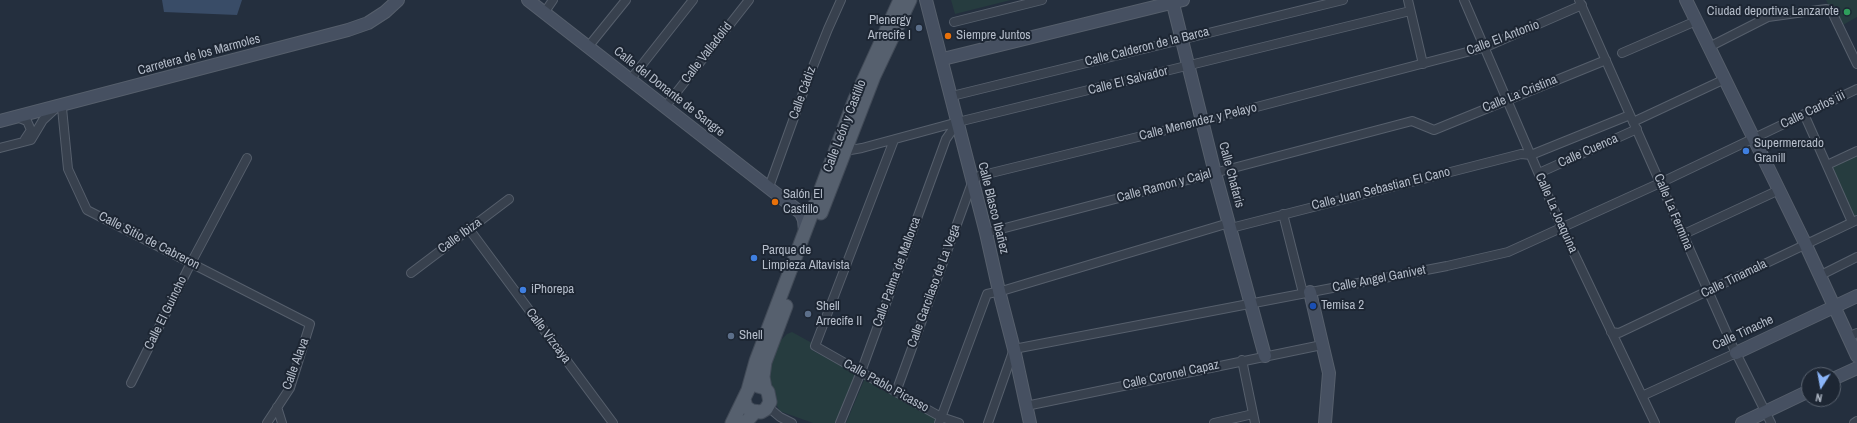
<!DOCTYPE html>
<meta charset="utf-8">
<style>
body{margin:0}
#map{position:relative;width:1857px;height:423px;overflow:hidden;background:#242f3e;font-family:"Archivo Narrow",sans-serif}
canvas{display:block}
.north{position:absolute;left:1801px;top:367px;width:40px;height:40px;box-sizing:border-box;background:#1d2633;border:1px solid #59626f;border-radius:50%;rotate:191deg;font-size:11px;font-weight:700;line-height:16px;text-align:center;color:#b4bcc9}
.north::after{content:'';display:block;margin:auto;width:14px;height:18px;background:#8ab4f8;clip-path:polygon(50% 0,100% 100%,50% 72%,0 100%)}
</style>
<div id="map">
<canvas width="1857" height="423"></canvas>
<div class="north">N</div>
</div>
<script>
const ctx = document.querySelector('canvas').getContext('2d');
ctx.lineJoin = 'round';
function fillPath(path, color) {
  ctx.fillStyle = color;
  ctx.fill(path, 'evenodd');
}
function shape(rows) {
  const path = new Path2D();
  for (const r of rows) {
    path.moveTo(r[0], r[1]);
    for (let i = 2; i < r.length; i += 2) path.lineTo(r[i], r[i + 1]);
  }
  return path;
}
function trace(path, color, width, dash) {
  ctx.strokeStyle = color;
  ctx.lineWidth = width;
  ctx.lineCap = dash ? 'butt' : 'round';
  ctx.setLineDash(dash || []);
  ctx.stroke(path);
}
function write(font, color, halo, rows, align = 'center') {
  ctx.font = font + ' "Archivo Narrow",sans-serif';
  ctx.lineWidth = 4;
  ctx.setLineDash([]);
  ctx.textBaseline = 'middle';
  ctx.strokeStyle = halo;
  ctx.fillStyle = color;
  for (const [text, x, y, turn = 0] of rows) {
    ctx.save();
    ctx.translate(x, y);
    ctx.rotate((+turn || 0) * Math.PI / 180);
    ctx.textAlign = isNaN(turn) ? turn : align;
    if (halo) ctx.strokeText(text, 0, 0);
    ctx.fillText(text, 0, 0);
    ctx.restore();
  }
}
fillPath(shape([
 [951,0,1011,0,955,14],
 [1826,0,1857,0,1857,17,1843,25,1834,6,1828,4],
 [1857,153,1857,217,1854,218,1830,166],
 [792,332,812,343,810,349,857,375,837,423,813,423,785,413,780,411,777,406,776,394,768,376,776,345,787,334],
 [865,378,937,418,935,423,846,423]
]), '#263c3f');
fillPath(shape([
 [162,0,242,0,237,15,164,12]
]), '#394c67');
const street = shape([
 [1408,0,1423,64],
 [1464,0,1562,228,1655,423],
 [1579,0,1733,347,1771,423],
 [544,13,553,0],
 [954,22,1042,0],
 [588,47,626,0],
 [1709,47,1768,17,1826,9,1831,10,1857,64],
 [1622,53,1696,21],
 [630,80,693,0],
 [952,96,1343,0],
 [65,103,62,108,68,169,87,210,310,324,290,388,267,423],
 [665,107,749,0],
 [1804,114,1852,222],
 [17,117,27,121,31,130,25,139],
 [1633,122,1725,79],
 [894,140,815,346,896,392,941,417,959,423],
 [0,148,31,140,43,120,56,108],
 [845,151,862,148,958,122,1410,11],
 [1531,155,1630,115],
 [1827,165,1857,151],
 [1539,173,1637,129],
 [769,187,808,79,828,29,841,0],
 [1283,214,1303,293],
 [1231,228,1521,154,1531,155],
 [469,229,613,423],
 [986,233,1412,121,1434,130,1606,60],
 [1682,235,1779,190],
 [411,273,509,199],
 [1819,276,1857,257],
 [1611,332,1619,333,1638,324,1857,220],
 [1848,337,1857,333],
 [1242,360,1255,423],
 [131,383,191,263,247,158],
 [896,392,973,180,979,176,1203,121,1486,47,1582,5],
 [1642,396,1736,353],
 [1026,406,1317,346],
 [277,407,282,423],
 [768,407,780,417,792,423],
 [840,423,861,372,946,139,958,122],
 [939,423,987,294,1005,290,1229,223],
 [988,423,1014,349,1447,266,1508,252,1660,183,1857,89],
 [1214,423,1253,414],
 [1854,423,1857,421]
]);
const secondary = shape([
 [528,0,792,206,801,213,804,220,805,231],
 [926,0,986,233,999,291,1014,349,1030,423],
 [1172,0,1215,173,1265,356],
 [1686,0,1803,239,1857,356],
 [943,59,1183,0],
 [0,121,348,30,368,23,385,12,398,0],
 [1310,292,1329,373,1325,423],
 [1736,353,1857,296],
 [1833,379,1857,368],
 [1742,423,1809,391]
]);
const primary = shape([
 [821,213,874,76,910,0],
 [765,388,763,377,765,362,786,306],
 [744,399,746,407,752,411,761,412,766,409,770,402,768,392,765,388,758,386],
 [732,423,748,390,756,361,855,99,900,0],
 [745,423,755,412]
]);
trace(street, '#565f6c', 10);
trace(secondary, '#565f6c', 14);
trace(primary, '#414a57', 15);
trace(street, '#38414e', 8);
trace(secondary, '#465061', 12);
trace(primary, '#56606e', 13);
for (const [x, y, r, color] of [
 [1847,12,4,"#2e9e5b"],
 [919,28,4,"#5c6f8a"],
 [948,36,4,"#e8710a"],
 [1746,151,4,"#3f7fe0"],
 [775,202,4,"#e8710a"],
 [754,258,4,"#3f7fe0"],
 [523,290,4,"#3f7fe0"],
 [1313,306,4,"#1a4fb4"],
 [808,314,4,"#5c6f8a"],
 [731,336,4,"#5c6f8a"]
]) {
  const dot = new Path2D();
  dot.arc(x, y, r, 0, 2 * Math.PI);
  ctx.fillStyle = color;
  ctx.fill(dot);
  trace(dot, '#1d2633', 1.5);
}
write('13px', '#b4bcc9', '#1d2633', [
 ["Ciudad deportiva Lanzarote",1839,12,"right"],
 ["Plenergy",911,21,"right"],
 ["Arrecife I",911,36,"right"],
 ["Siempre Juntos",956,36],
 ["Supermercado",1754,144],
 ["Granill",1754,159],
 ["Salón El",783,195],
 ["Castillo",783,210],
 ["Parque de",762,251],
 ["Limpieza Altavista",762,266],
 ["iPhorepa",531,290],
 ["Temisa 2",1321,306],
 ["Shell",816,307],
 ["Arrecife II",816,322],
 ["Shell",739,336]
], 'left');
write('13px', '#b4bcc9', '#1d2633', [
 ["Calle El Antonio",1503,38,-21],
 ["Calle Calderon de la Barca",1147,47,-14],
 ["Calle Valladolid",707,53,-52],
 ["Carretera de los Marmoles",199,55,-15],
 ["Calle El Salvador",1128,81,-14],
 ["Calle del Donante de Sangre",669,92,38],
 ["Calle Cádiz",803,93,-70],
 ["Calle La Cristina",1520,94,-22],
 ["Calle Carlos iii",1813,110,-26],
 ["Calle Menendez y Pelayo",1198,122,-14],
 ["Calle León y Castillo",845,126,-69],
 ["Calle Cuenca",1588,151,-24],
 ["Calle Chafaris",1231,175,75],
 ["Calle Ramon y Cajal",1164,186,-15],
 ["Calle Juan Sebastian El Cano",1381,189,-14],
 ["Calle Blasco Ibañez",993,208,76],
 ["Calle La Fermina",1673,212,67],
 ["Calle La Joaquina",1556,213,66],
 ["Calle Ibiza",460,236,-36],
 ["Calle Sitio de Cabreron",149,241,27],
 ["Calle Palma de Mallorca",897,272,-70],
 ["Calle Angel Ganivet",1379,279,-11],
 ["Calle Tinamala",1734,279,-26],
 ["Calle Garcilaso de La Vega",934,286,-70],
 ["Calle El Guincho",166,313,-64],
 ["Calle Tinache",1743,333,-25],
 ["Calle Vizcaya",548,336,53],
 ["Calle Alava",296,364,-70],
 ["Calle Coronel Capaz",1171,375,-12],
 ["Calle Pablo Picasso",886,386,29]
]);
</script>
